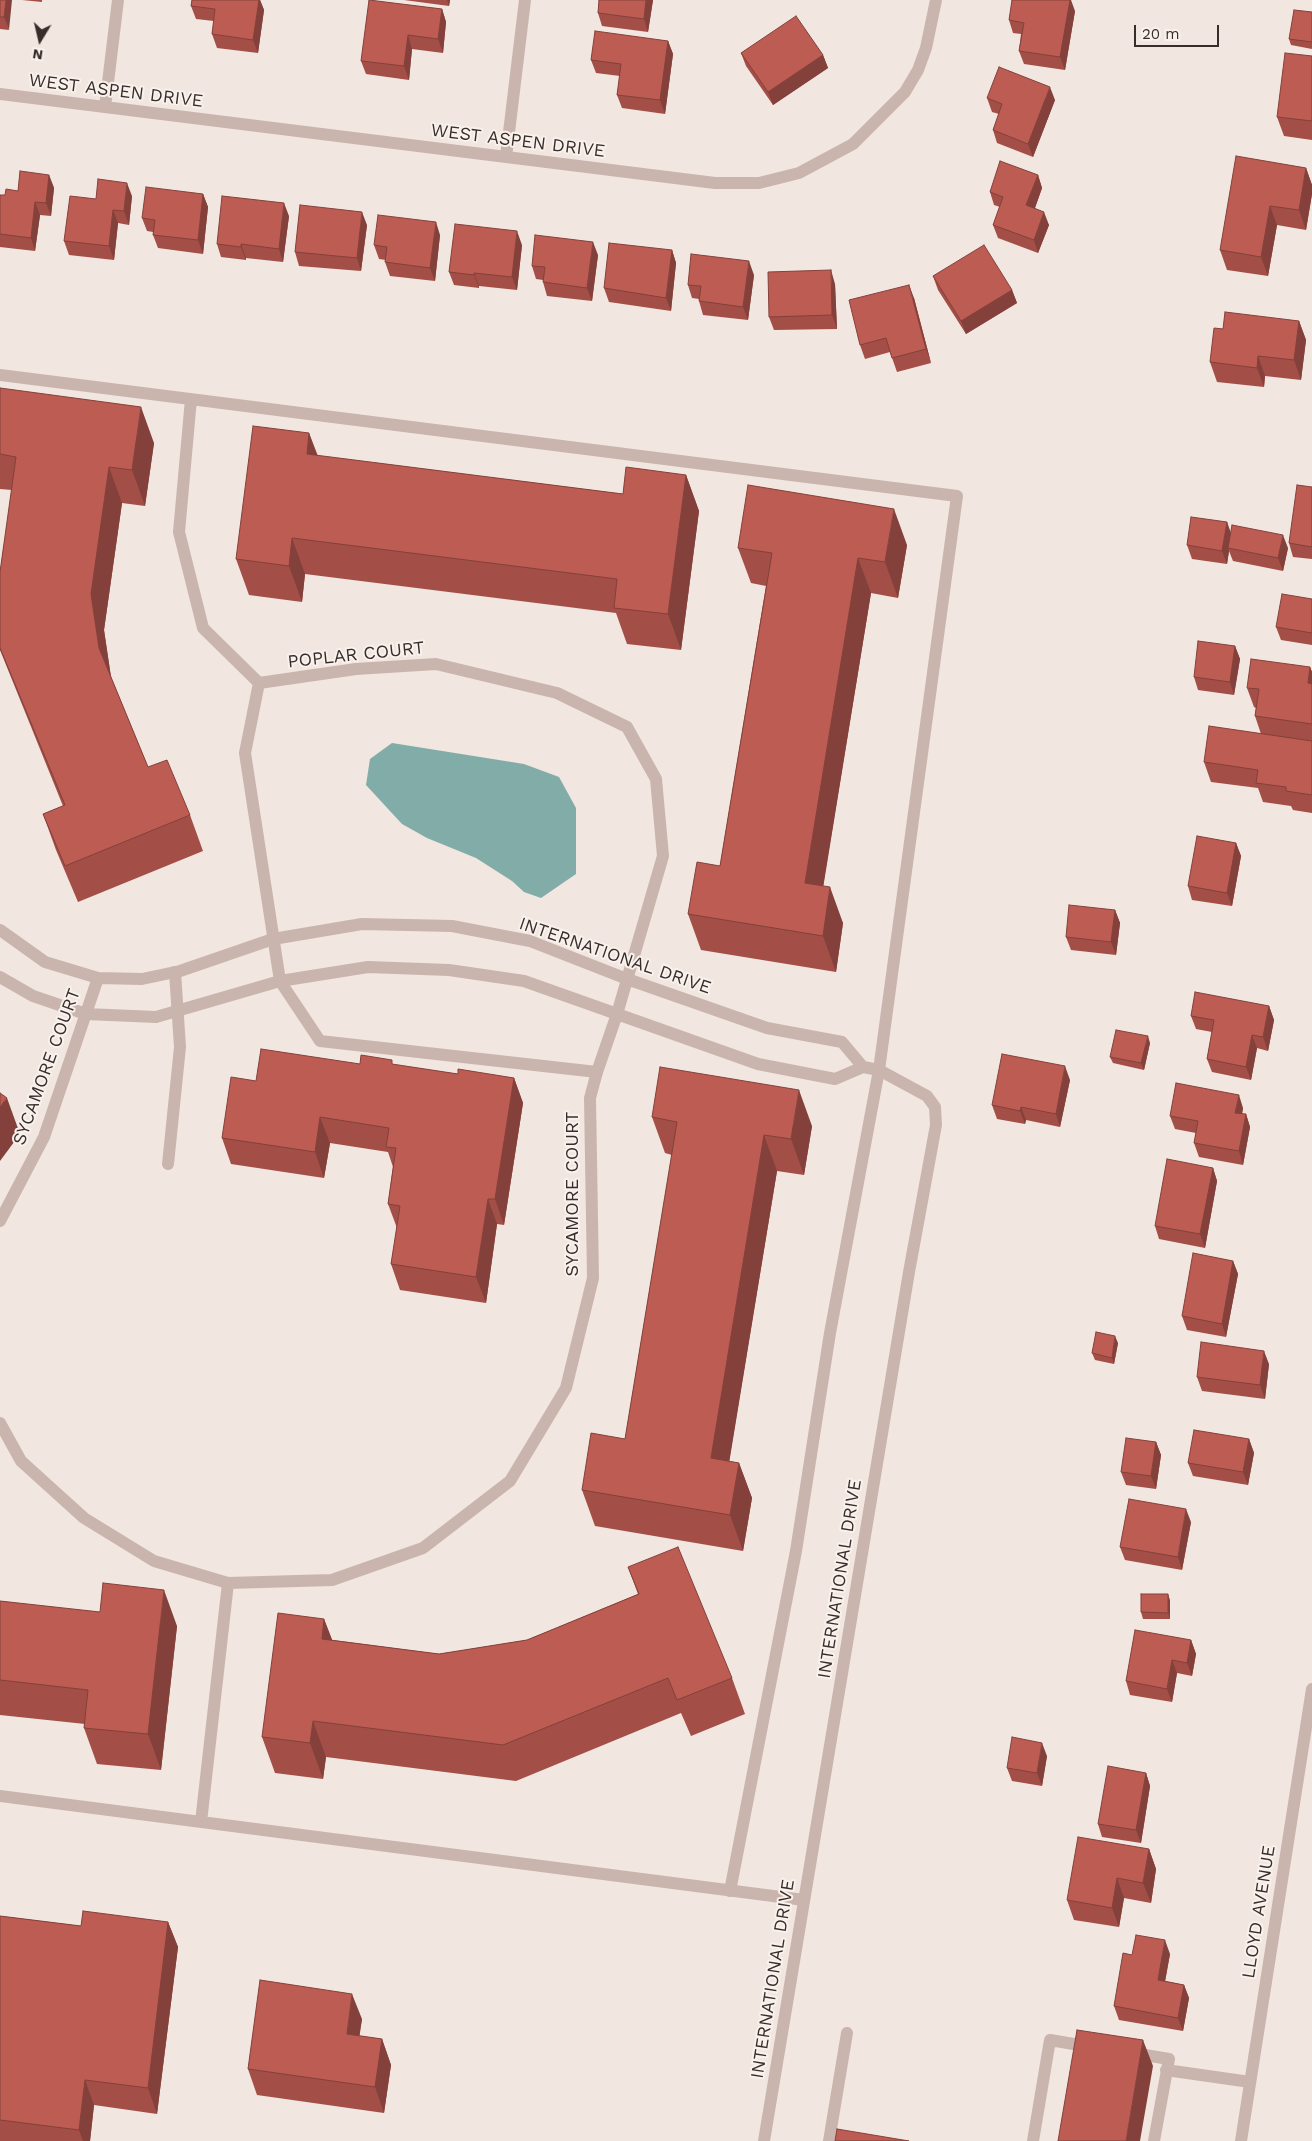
<!DOCTYPE html>
<style>
body{margin:0}
#map{position:relative;width:1312px;height:2141px;overflow:hidden;background:#f1e6e0;font-family:"Work Sans",sans-serif}
canvas{display:block}
.north{position:absolute;left:15px;top:15px;width:50px;height:50px;-webkit-text-stroke:4px #f9f1ec;paint-order:stroke;rotate:189deg;font-size:14px;font-weight:700;line-height:20px;text-align:center;color:#382d2b}
.north::after{content:'';display:block;margin:auto;width:18px;height:22px;background:#382d2b;clip-path:polygon(50% 0,100% 100%,50% 72%,0 100%)}
.scale{position:absolute;left:1134px;top:25px;width:85px;height:22px;box-sizing:border-box;border:2px solid #382d2b;border-top:0;padding-left:6px;font-size:15px;line-height:18px;white-space:nowrap;color:#382d2b;-webkit-text-stroke:4px #f9f1ec;paint-order:stroke}
</style>
<div id="map">
<canvas width="1312" height="2141"></canvas>
<div class="north">N</div>
<div class="scale">20 m</div>
</div>
<script>
const ctx = document.querySelector('canvas').getContext('2d');
ctx.lineJoin = 'round';
function fillPath(path, color) {
  ctx.fillStyle = color;
  ctx.fill(path, 'evenodd');
}
function shape(rows) {
  const path = new Path2D();
  for (const r of rows) {
    path.moveTo(r[0], r[1]);
    for (let i = 2; i < r.length; i += 2) path.lineTo(r[i], r[i + 1]);
  }
  return path;
}
function trace(path, color, width, dash) {
  ctx.strokeStyle = color;
  ctx.lineWidth = width;
  ctx.lineCap = dash ? 'butt' : 'round';
  ctx.setLineDash(dash || []);
  ctx.stroke(path);
}
function write(font, color, halo, rows, align = 'center') {
  ctx.font = font + ' "Work Sans",sans-serif';
  ctx.lineWidth = 4;
  ctx.setLineDash([]);
  ctx.textBaseline = 'middle';
  ctx.strokeStyle = halo;
  ctx.fillStyle = color;
  for (const [text, x, y, turn = 0] of rows) {
    ctx.save();
    ctx.translate(x, y);
    ctx.rotate((+turn || 0) * Math.PI / 180);
    ctx.textAlign = isNaN(turn) ? turn : align;
    if (halo) ctx.strokeText(text, 0, 0);
    ctx.fillText(text, 0, 0);
    ctx.restore();
  }
}
fillPath(shape([
 [392,743,524,764,559,777,576,808,576,874,541,898,524,892,512,881,476,858,427,838,402,824,366,785,370,759]
]), '#81aca7');
trace(shape([
 [280,981,320,1041,597,1072],
 [168,1164,180,1047,175,972],
 [730,1891,796,1551,830,1333,879,1070],
 [1133,2053,1169,2059,1154,2141],
 [1166,2070,1250,2082],
 [829,2141,847,2033],
 [1033,2141,1050,2040,1091,2047]
]), '#c9b5ad', 12);
trace(shape([
 [0,94,715,183,759,183,799,173,853,144,905,92,918,70,926,48,936,0],
 [105,107,118,0],
 [506,157,525,0],
 [0,375,957,496,879,1070],
 [191,399,179,532,203,628,259,683],
 [259,683,245,753,280,981],
 [0,930,45,962,98,978,142,979,180,971,273,939,362,924,452,926,530,941,627,979,767,1028,842,1042,863,1067],
 [0,977,33,996,86,1014,156,1017,280,981,368,967,449,970,524,981,758,1064,835,1079,863,1067,879,1070,927,1096,935,1107,936,1125,909,1272,764,2141],
 [0,1221,44,1137,98,978],
 [0,1423,21,1461,84,1518,154,1561,228,1583,332,1580,423,1548,510,1481,566,1388,593,1278,590,1098,597,1072,617,1014,663,856,656,779,627,727,557,693,436,664,356,669,259,683],
 [0,1796,804,1900],
 [201,1822,228,1583],
 [1241,2141,1312,1689]
]), '#c9b5ad', 12);
fillPath(shape([
 [0,0,9,30,0,29],
 [22,0,42,0,42,2],
 [192,0,260,0,264,10,258,53,217,48,212,34,214,21,196,19,191,6],
 [404,0,450,0,449,6],
 [653,0,648,32,602,26,598,13],
 [442,9,446,22,443,53,412,49,409,80,366,74,361,61],
 [1075,11,1065,70,1024,64,1019,51,1021,34,1013,33,1009,20],
 [1312,12,1312,49,1291,45,1289,39],
 [668,41,673,54,665,114,622,108,617,95,620,76,596,73,591,60],
 [741,53,823,55,828,68,773,105,746,66],
 [1312,56,1312,140,1284,136,1277,117],
 [987,98,1055,100,1033,157,997,143,993,130,999,114,992,112],
 [1306,168,1312,185,1312,194,1306,230,1277,225,1268,276,1227,270,1220,250],
 [49,175,54,188,51,216,40,215,35,251,0,247,0,195,5,195,18,191],
 [1038,175,1042,188,1035,208,1049,225,1038,253,998,238,993,225,1000,207,994,205,990,192],
 [203,194,208,207,203,254,158,248,153,235,153,232,147,231,142,218],
 [132,196,129,225,118,223,114,260,69,255,64,241,96,199],
 [289,216,283,262,246,258,246,260,221,257,217,244],
 [367,225,361,271,299,266,295,252],
 [440,235,435,281,390,276,385,262,386,260,379,259,374,245],
 [522,245,517,290,479,286,479,288,454,285,449,272],
 [672,250,676,263,671,311,609,302,604,288],
 [598,255,592,301,547,296,543,282,543,280,536,279,532,266],
 [754,275,748,320,703,315,699,301,699,299,692,298,688,285],
 [933,276,1012,290,1017,303,966,334,938,290],
 [835,284,837,329,774,330,769,317],
 [914,298,931,363,897,372,890,352,865,359,860,345],
 [1299,321,1306,340,1301,380,1265,376,1264,387,1217,382,1210,362,1223,329],
 [0,388,154,443,145,506,122,503,104,630,111,677,148,767,190,815,203,851,78,902,56,850,43,814,63,806,0,650,0,572,12,490,0,489],
 [309,433,318,456,623,494,686,475,699,511,681,650,627,644,616,613,305,574,302,602,249,595,236,559],
 [1312,487,1312,559,1293,557,1289,543],
 [1227,522,1231,533,1288,548,1283,571,1233,561,1229,551,1227,564,1192,559,1187,545],
 [907,545,898,598,871,593,823,886,843,923,836,972,701,950,688,914,720,866,766,586,751,583,738,548],
 [1312,599,1312,645,1281,640,1276,627],
 [1235,646,1240,659,1234,695,1198,690,1194,677],
 [1310,667,1312,672,1312,813,1293,810,1291,806,1263,802,1258,788,1211,782,1204,762,1261,734,1255,716,1256,708,1254,707,1247,688],
 [1236,843,1241,856,1232,906,1192,900,1188,886],
 [1115,910,1120,923,1116,955,1071,950,1066,937],
 [1269,1006,1274,1020,1268,1051,1257,1048,1251,1080,1212,1072,1207,1059,1212,1032,1196,1029,1191,1016],
 [1150,1043,1144,1070,1113,1063,1110,1057],
 [360,1064,394,1065,458,1074,514,1078,523,1103,504,1225,497,1224,486,1303,400,1290,391,1264,397,1228,388,1204,393,1167,388,1152,330,1143,324,1178,231,1164,222,1138,256,1081],
 [1070,1080,1060,1127,1026,1120,1025,1124,997,1119,992,1105],
 [1243,1108,1242,1114,1246,1114,1250,1127,1243,1165,1199,1157,1194,1143,1196,1133,1175,1129,1170,1116],
 [652,1117,812,1126,804,1175,777,1171,729,1461,739,1463,752,1498,743,1551,595,1526,582,1490,625,1439,672,1155,665,1153],
 [1213,1168,1217,1181,1205,1248,1159,1239,1155,1226],
 [1233,1261,1238,1274,1226,1337,1187,1330,1182,1316],
 [1118,1343,1114,1364,1095,1360,1092,1353],
 [1269,1364,1265,1399,1202,1391,1197,1377],
 [1249,1439,1254,1453,1248,1485,1193,1476,1188,1463],
 [1156,1442,1161,1455,1156,1489,1126,1485,1121,1472],
 [1191,1522,1182,1570,1125,1560,1120,1547],
 [628,1567,732,1678,745,1714,691,1736,681,1713,516,1781,326,1757,323,1779,275,1773,262,1737,324,1619,332,1640,439,1654,527,1640,638,1594],
 [1168,1594,1170,1601,1170,1619,1143,1619,1141,1612],
 [0,1601,177,1626,161,1770,97,1764,84,1728,85,1724,0,1715],
 [1191,1640,1196,1654,1192,1676,1177,1673,1172,1702,1130,1695,1126,1681],
 [1047,1756,1042,1786,1012,1781,1007,1768],
 [1146,1773,1150,1786,1141,1843,1102,1837,1098,1824],
 [1149,1849,1156,1869,1151,1903,1124,1898,1119,1927,1074,1920,1067,1900],
 [0,1916,81,1926,168,1922,178,1947,157,2114,94,2105,90,2141,0,2141],
 [1170,1954,1165,1981,1184,1985,1189,1998,1183,2031,1119,2020,1114,2006,1132,1955],
 [362,2019,359,2036,382,2039,391,2065,384,2113,257,2095,248,2069]
]), '#a34f47');
fillPath(shape([
 [6,0,12,0,9,30,4,17],
 [259,0,260,0,264,10,258,53,253,40],
 [447,0,450,0,449,6],
 [646,0,653,0,648,32,644,19],
 [1070,0,1071,0,1075,11,1065,70,1060,57],
 [442,9,446,22,443,53,438,39],
 [408,35,412,49,409,80,404,66],
 [668,41,673,54,665,114,660,100],
 [823,55,828,68,773,105,768,92],
 [1050,87,1055,100,1033,157,1028,144],
 [1306,168,1312,185,1312,194,1306,230,1299,210],
 [49,175,54,188,51,216,46,203],
 [1038,175,1042,188,1031,219,1026,205],
 [127,183,132,196,129,225,124,211],
 [203,194,208,207,203,254,198,240],
 [35,202,40,215,35,251,31,238],
 [284,203,289,216,283,262,279,249],
 [1270,206,1277,225,1268,276,1261,257],
 [113,210,118,223,114,260,109,246],
 [362,212,367,225,361,271,357,258],
 [1044,212,1049,225,1038,253,1034,240],
 [436,222,440,235,435,281,430,268],
 [517,231,522,245,517,290,512,277],
 [593,242,598,255,592,301,587,288],
 [241,244,246,258,246,260,241,247],
 [672,250,676,263,671,311,666,298],
 [749,261,754,275,748,320,743,307],
 [831,270,835,284,837,329,832,315],
 [474,273,479,286,479,288,474,275],
 [909,285,914,298,931,363,926,349],
 [1012,290,1017,303,966,334,961,321],
 [1299,321,1306,340,1301,380,1294,360],
 [1258,356,1265,376,1264,387,1257,368],
 [141,407,154,443,145,506,132,470],
 [309,433,322,469,307,454],
 [109,467,122,503,104,630,112,684,99,648,91,594],
 [686,475,699,511,681,650,668,614],
 [894,509,907,545,898,598,885,562],
 [1227,522,1231,535,1228,548,1229,551,1227,564,1222,551],
 [1283,535,1288,548,1283,571,1278,558],
 [292,538,305,574,302,602,289,566],
 [858,558,871,593,818,919,805,883],
 [1235,646,1240,659,1234,695,1230,682],
 [1310,667,1312,672,1312,694,1308,683],
 [1236,843,1241,856,1232,906,1227,893],
 [830,887,843,923,836,972,823,936],
 [1115,910,1120,923,1116,955,1111,942],
 [1269,1006,1274,1020,1268,1051,1263,1037],
 [1252,1035,1257,1048,1251,1080,1246,1067],
 [1148,1036,1150,1043,1144,1070,1141,1063],
 [1065,1066,1070,1080,1060,1127,1056,1114],
 [514,1078,523,1103,504,1225,495,1199],
 [799,1090,812,1126,804,1175,791,1139],
 [1239,1095,1243,1108,1240,1126,1235,1113],
 [7,1098,20,1134,0,1161,0,1107],
 [1021,1107,1026,1120,1025,1124,1020,1111],
 [1246,1114,1250,1127,1243,1165,1239,1151],
 [320,1117,330,1143,324,1178,315,1152],
 [764,1135,777,1171,724,1494,711,1458],
 [1213,1168,1217,1181,1205,1248,1200,1234],
 [488,1199,497,1224,486,1303,476,1277],
 [1233,1261,1238,1274,1226,1337,1222,1324],
 [1115,1336,1118,1343,1114,1364,1112,1358],
 [1264,1351,1269,1364,1265,1399,1260,1385],
 [1249,1439,1254,1453,1248,1485,1243,1472],
 [1156,1442,1161,1455,1156,1489,1151,1476],
 [739,1463,752,1498,743,1551,730,1515],
 [1186,1509,1191,1522,1182,1570,1178,1557],
 [164,1590,177,1626,161,1770,148,1734],
 [1168,1594,1170,1601,1170,1619,1168,1613],
 [324,1619,338,1655,322,1639],
 [1191,1640,1196,1654,1192,1676,1187,1663],
 [1172,1660,1177,1673,1172,1702,1167,1689],
 [313,1721,326,1757,323,1779,310,1743],
 [1042,1743,1047,1756,1042,1786,1037,1773],
 [1146,1773,1150,1786,1141,1843,1136,1830],
 [1149,1849,1156,1869,1151,1903,1143,1883],
 [1117,1878,1124,1898,1119,1927,1112,1908],
 [168,1922,178,1947,157,2114,148,2088],
 [1165,1940,1170,1954,1163,1993,1158,1980],
 [1184,1985,1189,1998,1183,2031,1178,2018],
 [352,1994,362,2019,356,2060,347,2034],
 [382,2039,391,2065,384,2113,375,2087],
 [1143,2040,1153,2066,1140,2141,1126,2141],
 [85,2080,94,2105,90,2141,83,2141,79,2130]
]), '#84403a');
const building = shape([
 [0,0,6,0,4,17,0,17,0,0],
 [192,0,259,0,253,40,212,34,215,9,191,6,192,0],
 [369,0,442,9,438,39,408,35,404,66,361,61,369,0],
 [599,0,646,0,644,19,598,13,599,0],
 [1012,0,1070,0,1060,57,1019,51,1024,23,1009,20,1012,0],
 [1294,10,1312,12,1312,42,1289,39,1294,10],
 [796,16,823,55,768,92,741,53,796,16],
 [595,31,668,41,660,100,617,95,621,64,591,60,595,31],
 [1285,53,1312,56,1312,121,1277,117,1285,53],
 [999,67,1050,87,1028,144,993,130,1002,104,987,98,999,67],
 [1236,156,1306,168,1299,210,1270,206,1261,257,1220,250,1236,156],
 [1000,161,1038,175,1026,205,1044,212,1034,240,993,225,1003,197,990,192,1000,161],
 [20,171,49,175,46,203,35,202,31,238,0,234,0,195,5,195,6,189,18,191,20,171],
 [98,179,127,183,124,211,113,210,109,246,64,241,70,196,96,199,98,179],
 [146,187,203,194,198,240,153,235,155,220,142,218,146,187],
 [222,196,284,203,279,249,241,244,241,247,217,244,222,196],
 [300,205,362,212,357,258,295,252,300,205],
 [378,215,436,222,430,268,385,262,387,247,374,245,378,215],
 [455,224,517,231,512,277,474,273,474,275,449,272,455,224],
 [535,235,593,242,587,288,543,282,545,267,532,266,535,235],
 [609,243,672,250,666,298,604,288,609,243],
 [984,245,1012,290,961,321,933,276,984,245],
 [691,254,749,261,743,307,699,301,701,286,688,285,691,254],
 [831,270,832,315,769,317,768,272,831,270],
 [909,285,926,349,892,358,886,338,860,345,849,300,909,285],
 [1225,312,1299,321,1294,360,1258,356,1257,368,1210,362,1214,328,1223,329,1225,312],
 [0,388,141,407,132,470,109,467,91,594,99,648,148,767,167,760,190,815,65,866,43,814,65,805,0,648,0,572,16,457,0,454,0,388],
 [253,426,309,433,307,454,623,494,626,467,686,475,668,614,614,608,617,579,292,538,289,566,236,559,253,426],
 [748,485,894,509,885,562,858,558,805,883,830,887,823,936,688,914,697,862,720,866,772,553,738,548,748,485],
 [1297,485,1312,487,1312,547,1289,543,1297,485],
 [1191,517,1227,522,1222,551,1187,545,1191,517],
 [1232,525,1283,535,1278,558,1228,548,1232,525],
 [1282,594,1312,599,1312,633,1276,627,1282,594],
 [1198,641,1235,646,1230,682,1194,677,1198,641],
 [1251,659,1310,667,1308,683,1312,684,1312,724,1255,716,1259,689,1247,688,1251,659],
 [1209,726,1312,741,1312,795,1286,791,1286,787,1256,783,1258,770,1204,762,1209,726],
 [1197,836,1236,843,1227,893,1188,886,1197,836],
 [1069,905,1115,910,1111,942,1066,937,1069,905],
 [1195,992,1269,1006,1263,1037,1252,1035,1246,1067,1207,1059,1214,1020,1191,1016,1195,992],
 [1116,1030,1148,1036,1141,1063,1110,1057,1116,1030],
 [261,1049,360,1064,361,1055,392,1060,392,1064,458,1074,458,1069,514,1078,495,1199,488,1199,476,1277,391,1264,400,1206,388,1204,396,1148,386,1147,389,1128,320,1117,315,1152,222,1138,231,1077,256,1081,261,1049],
 [1002,1054,1065,1066,1056,1114,1021,1107,1020,1111,992,1105,1002,1054],
 [660,1067,799,1090,791,1139,764,1135,711,1458,739,1463,730,1515,582,1490,591,1433,625,1439,677,1122,652,1117,660,1067],
 [1176,1083,1239,1095,1235,1113,1246,1114,1239,1151,1194,1143,1198,1121,1170,1116,1176,1083],
 [0,1093,7,1098,0,1107,0,1093],
 [1167,1159,1213,1168,1200,1234,1155,1226,1167,1159],
 [1193,1253,1233,1261,1222,1324,1182,1316,1193,1253],
 [1096,1332,1115,1336,1112,1358,1092,1353,1096,1332],
 [1201,1342,1264,1351,1260,1385,1197,1377,1201,1342],
 [1194,1430,1249,1439,1243,1472,1188,1463,1194,1430],
 [1126,1438,1156,1442,1151,1476,1121,1472,1126,1438],
 [1129,1499,1186,1509,1178,1557,1120,1547,1129,1499],
 [678,1547,732,1678,677,1700,668,1678,503,1745,313,1721,310,1743,262,1737,278,1613,324,1619,322,1639,439,1654,527,1640,639,1594,628,1567,678,1547],
 [103,1583,164,1590,148,1734,84,1728,88,1690,0,1680,0,1601,100,1612,103,1583],
 [1141,1594,1168,1594,1168,1613,1141,1612,1141,1594],
 [1135,1630,1191,1640,1187,1663,1172,1660,1167,1689,1126,1681,1135,1630],
 [1012,1737,1042,1743,1037,1773,1007,1768,1012,1737],
 [1108,1766,1146,1773,1136,1830,1098,1824,1108,1766],
 [1078,1837,1149,1849,1143,1883,1117,1878,1112,1908,1067,1900,1078,1837],
 [83,1911,168,1922,148,2088,85,2080,79,2130,0,2120,0,1916,81,1926,83,1911],
 [1136,1935,1165,1940,1158,1980,1184,1985,1178,2018,1114,2006,1123,1953,1132,1955,1136,1935],
 [260,1980,352,1994,347,2034,382,2039,375,2087,248,2069,260,1980],
 [1077,2030,1143,2040,1126,2141,1058,2141,1077,2030],
 [837,2129,909,2141,835,2141,837,2129]
]);
fillPath(building, '#bd5c53');
trace(building, '#84403a', 1);
write('18px', '#382d2b', '#f9f1ec', [
 ["WEST ASPEN DRIVE",116,91,7],
 ["WEST ASPEN DRIVE",518,141,7],
 ["POPLAR COURT",356,655,-6],
 ["INTERNATIONAL DRIVE",615,956,19],
 ["SYCAMORE COURT",47,1067,-70],
 ["SYCAMORE COURT",573,1194,-90],
 ["INTERNATIONAL DRIVE",840,1579,-81],
 ["LLOYD AVENUE",1259,1912,-81],
 ["INTERNATIONAL DRIVE",773,1979,-81]
]);
</script>
